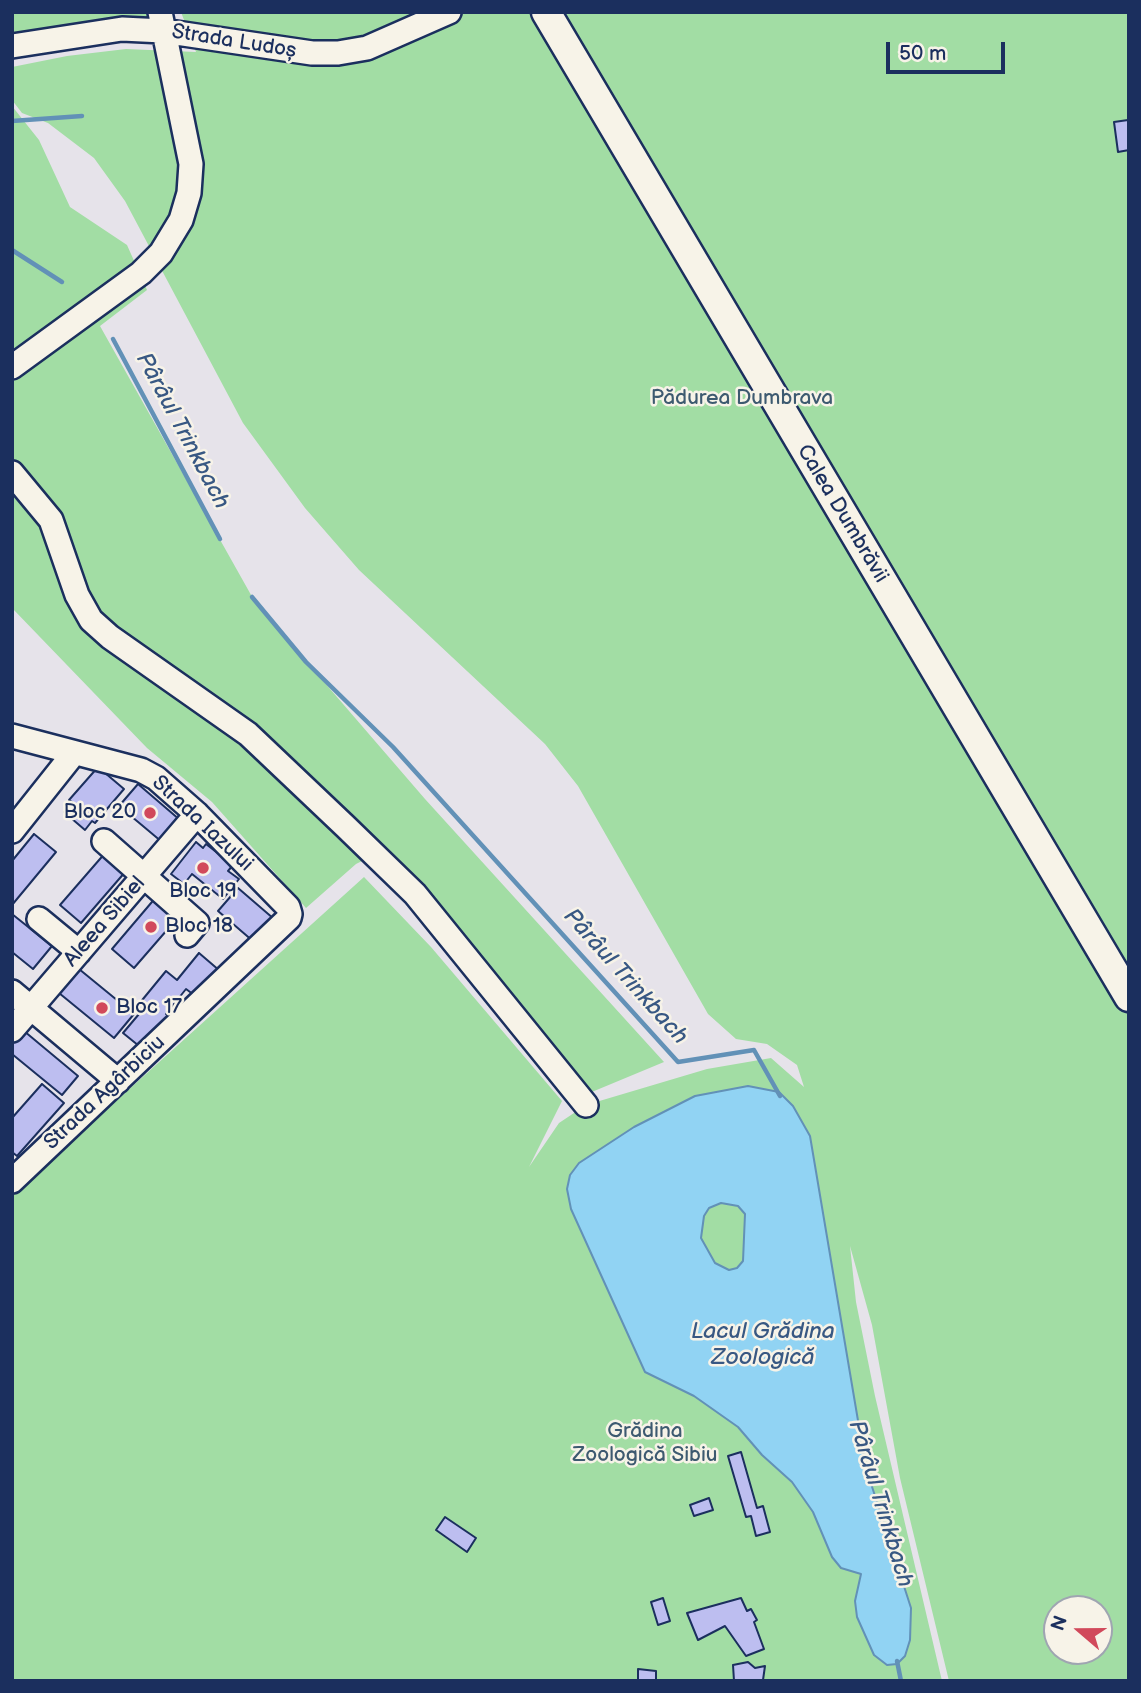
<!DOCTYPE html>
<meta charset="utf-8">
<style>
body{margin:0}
#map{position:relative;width:1141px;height:1693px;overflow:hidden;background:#e6e3ea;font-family:"Balsamiq Sans",sans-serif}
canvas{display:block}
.frame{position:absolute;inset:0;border:14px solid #1b2f5e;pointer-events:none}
.north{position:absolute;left:1043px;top:1595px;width:70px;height:70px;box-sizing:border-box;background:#f7f3e8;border:2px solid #9fa5b1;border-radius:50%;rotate:290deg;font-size:19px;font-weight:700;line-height:28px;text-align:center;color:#1b2f5e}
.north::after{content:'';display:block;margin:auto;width:24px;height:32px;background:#d1495b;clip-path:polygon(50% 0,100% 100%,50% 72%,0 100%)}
.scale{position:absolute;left:886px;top:42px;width:119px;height:32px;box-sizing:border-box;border:4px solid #1b2f5e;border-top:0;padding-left:9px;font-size:21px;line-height:24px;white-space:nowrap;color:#1b2f5e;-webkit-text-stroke:5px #f7f3e8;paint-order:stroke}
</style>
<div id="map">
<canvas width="1141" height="1693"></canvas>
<div class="frame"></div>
<div class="north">N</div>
<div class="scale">50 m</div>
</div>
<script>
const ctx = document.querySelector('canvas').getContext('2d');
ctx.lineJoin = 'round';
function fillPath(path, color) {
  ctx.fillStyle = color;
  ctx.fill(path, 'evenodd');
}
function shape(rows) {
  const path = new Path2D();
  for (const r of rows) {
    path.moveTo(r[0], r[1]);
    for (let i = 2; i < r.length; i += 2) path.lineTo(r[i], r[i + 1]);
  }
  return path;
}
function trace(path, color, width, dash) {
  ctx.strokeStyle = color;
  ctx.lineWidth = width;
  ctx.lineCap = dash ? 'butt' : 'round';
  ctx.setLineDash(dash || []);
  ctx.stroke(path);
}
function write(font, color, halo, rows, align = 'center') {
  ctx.font = font + ' "Balsamiq Sans",sans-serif';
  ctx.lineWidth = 5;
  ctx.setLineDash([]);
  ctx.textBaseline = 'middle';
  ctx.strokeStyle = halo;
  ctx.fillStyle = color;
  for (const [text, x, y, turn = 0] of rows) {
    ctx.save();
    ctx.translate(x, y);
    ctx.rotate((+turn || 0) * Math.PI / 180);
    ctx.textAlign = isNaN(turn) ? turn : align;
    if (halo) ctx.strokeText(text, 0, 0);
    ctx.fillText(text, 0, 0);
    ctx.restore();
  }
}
fillPath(shape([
 [12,12,158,12,157,17,12,46],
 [181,12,1129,12,1129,1681,949,1681,900,1478,872,1325,850,1246,856,1302,875,1396,942,1681,12,1681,12,1195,364,877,431,947,562,1101,529,1167,559,1123,586,1105,707,1069,771,1058,804,1087,797,1065,767,1044,736,1039,708,1014,578,786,545,744,359,570,305,508,243,423,125,201,94,158,48,123,22,113,12,100,12,67,67,56,126,49,196,52],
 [1057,1609,1099,1609,1099,1651,1057,1651],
 [12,106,39,140,70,207,127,245,147,290,100,326,255,602,425,799,664,1062,587,1094,384,850,356,864,306,908,212,802,147,748,12,608]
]), '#a2dda4');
const water = shape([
 [748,1086,779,1092,793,1106,810,1136,866,1468,911,1608,910,1640,905,1656,897,1664,887,1665,874,1655,857,1617,855,1601,861,1574,841,1568,832,1557,813,1512,792,1482,762,1455,738,1427,694,1396,645,1372,571,1209,567,1189,570,1175,579,1163,634,1127,695,1096,748,1086],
 [721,1203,738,1206,745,1214,743,1261,737,1268,729,1270,715,1263,701,1238,704,1216,709,1208,721,1203]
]);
fillPath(water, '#91d3f3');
trace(water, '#6291b7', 2);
trace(shape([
 [12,121,82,116],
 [12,250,62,282],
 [113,339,220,539],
 [252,597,306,662,393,747,678,1062,754,1050,780,1096],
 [897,1661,901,1681]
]), '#6291b7', 4.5);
const building = shape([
 [1128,120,1129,150,1118,152,1114,122,1128,120],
 [98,767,124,789,95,823,92,821,85,830,64,812,72,802,69,800,98,767],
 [138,784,180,820,162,842,119,806,138,784],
 [34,834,56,852,12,905,12,861,34,834],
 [196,842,203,848,206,844,233,865,228,871,239,879,223,899,192,874,184,884,171,874,196,842],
 [106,852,126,871,81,923,60,905,106,852],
 [238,888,274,919,254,942,218,911,238,888],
 [157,896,180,915,134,968,112,949,157,896],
 [12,914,52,946,33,969,12,952,12,914],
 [199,953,220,971,198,998,186,989,166,1014,171,1018,144,1050,123,1033,139,1014,134,1010,166,971,177,980,199,953],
 [79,969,134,1014,114,1038,59,993,79,969],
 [24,1031,78,1076,62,1095,12,1054,12,1044,24,1031],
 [42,1084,64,1103,17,1156,12,1152,12,1118,42,1084],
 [741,1452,757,1508,763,1506,770,1532,756,1536,751,1516,746,1517,728,1456,741,1452],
 [709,1498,713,1510,694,1516,690,1505,709,1498],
 [445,1517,476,1538,467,1552,436,1530,445,1517],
 [663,1598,670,1621,658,1625,651,1602,663,1598],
 [741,1598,747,1611,751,1609,757,1620,754,1622,764,1649,746,1656,725,1626,698,1640,687,1613,741,1598],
 [748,1662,755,1668,765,1666,763,1680,734,1681,733,1665,748,1662],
 [638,1669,656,1671,656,1681,638,1681,638,1669]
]);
fillPath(building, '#bdbef0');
trace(building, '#1b2f5e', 2);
const minor = shape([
 [12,46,122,29,163,31,312,53,338,53,367,48,449,12],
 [12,367,141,273,161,253,181,220,189,193,191,164,160,12],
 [12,473,51,520,77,595,91,620,110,637,248,734,346,827,415,894,586,1105],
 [12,736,141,770,156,778,197,814,288,907,290,914,289,918,12,1181],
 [12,831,74,753],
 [104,841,197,923,187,935],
 [39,919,79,952],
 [12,992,118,1081],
 [12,1030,197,814]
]);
const major = shape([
 [546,12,1129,997]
]);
trace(minor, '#1b2f5e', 28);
trace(major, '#1b2f5e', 33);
trace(minor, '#f7f3e8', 23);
trace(major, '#f7f3e8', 28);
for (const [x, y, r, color] of [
 [150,813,7,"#d1495b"],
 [203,868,7,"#d1495b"],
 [151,927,7,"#d1495b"],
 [102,1008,7,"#d1495b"]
]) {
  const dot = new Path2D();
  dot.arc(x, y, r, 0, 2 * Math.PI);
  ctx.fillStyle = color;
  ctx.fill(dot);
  trace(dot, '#f7f3e8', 2.5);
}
write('21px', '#1b2f5e', '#f7f3e8', [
 ["Strada Ludoș",234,42,9],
 ["Calea Dumbrăvii",842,514,59],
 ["Strada Iazului",202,824,43],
 ["Aleea Sibiel",105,922,-49],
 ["Strada Agârbiciu",105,1093,-43]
]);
write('21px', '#3d5a70', '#f7f3e8', [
 ["Pădurea Dumbrava",742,399],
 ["Grădina",645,1432],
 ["Zoologică Sibiu",645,1456]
]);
write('21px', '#1b2f5e', '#f7f3e8', [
 ["Bloc 20",136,813,"right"],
 ["Bloc 19",203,892,"center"],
 ["Bloc 18",165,927],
 ["Bloc 17",116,1008]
], 'left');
write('italic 23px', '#385883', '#f7f3e8', [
 ["Pârâul Trinkbach",182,431,62],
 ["Pârâul Trinkbach",625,977,48],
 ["Lacul Grădina",763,1332],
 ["Zoologică",763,1358],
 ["Pârâul Trinkbach",880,1504,73]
]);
</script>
